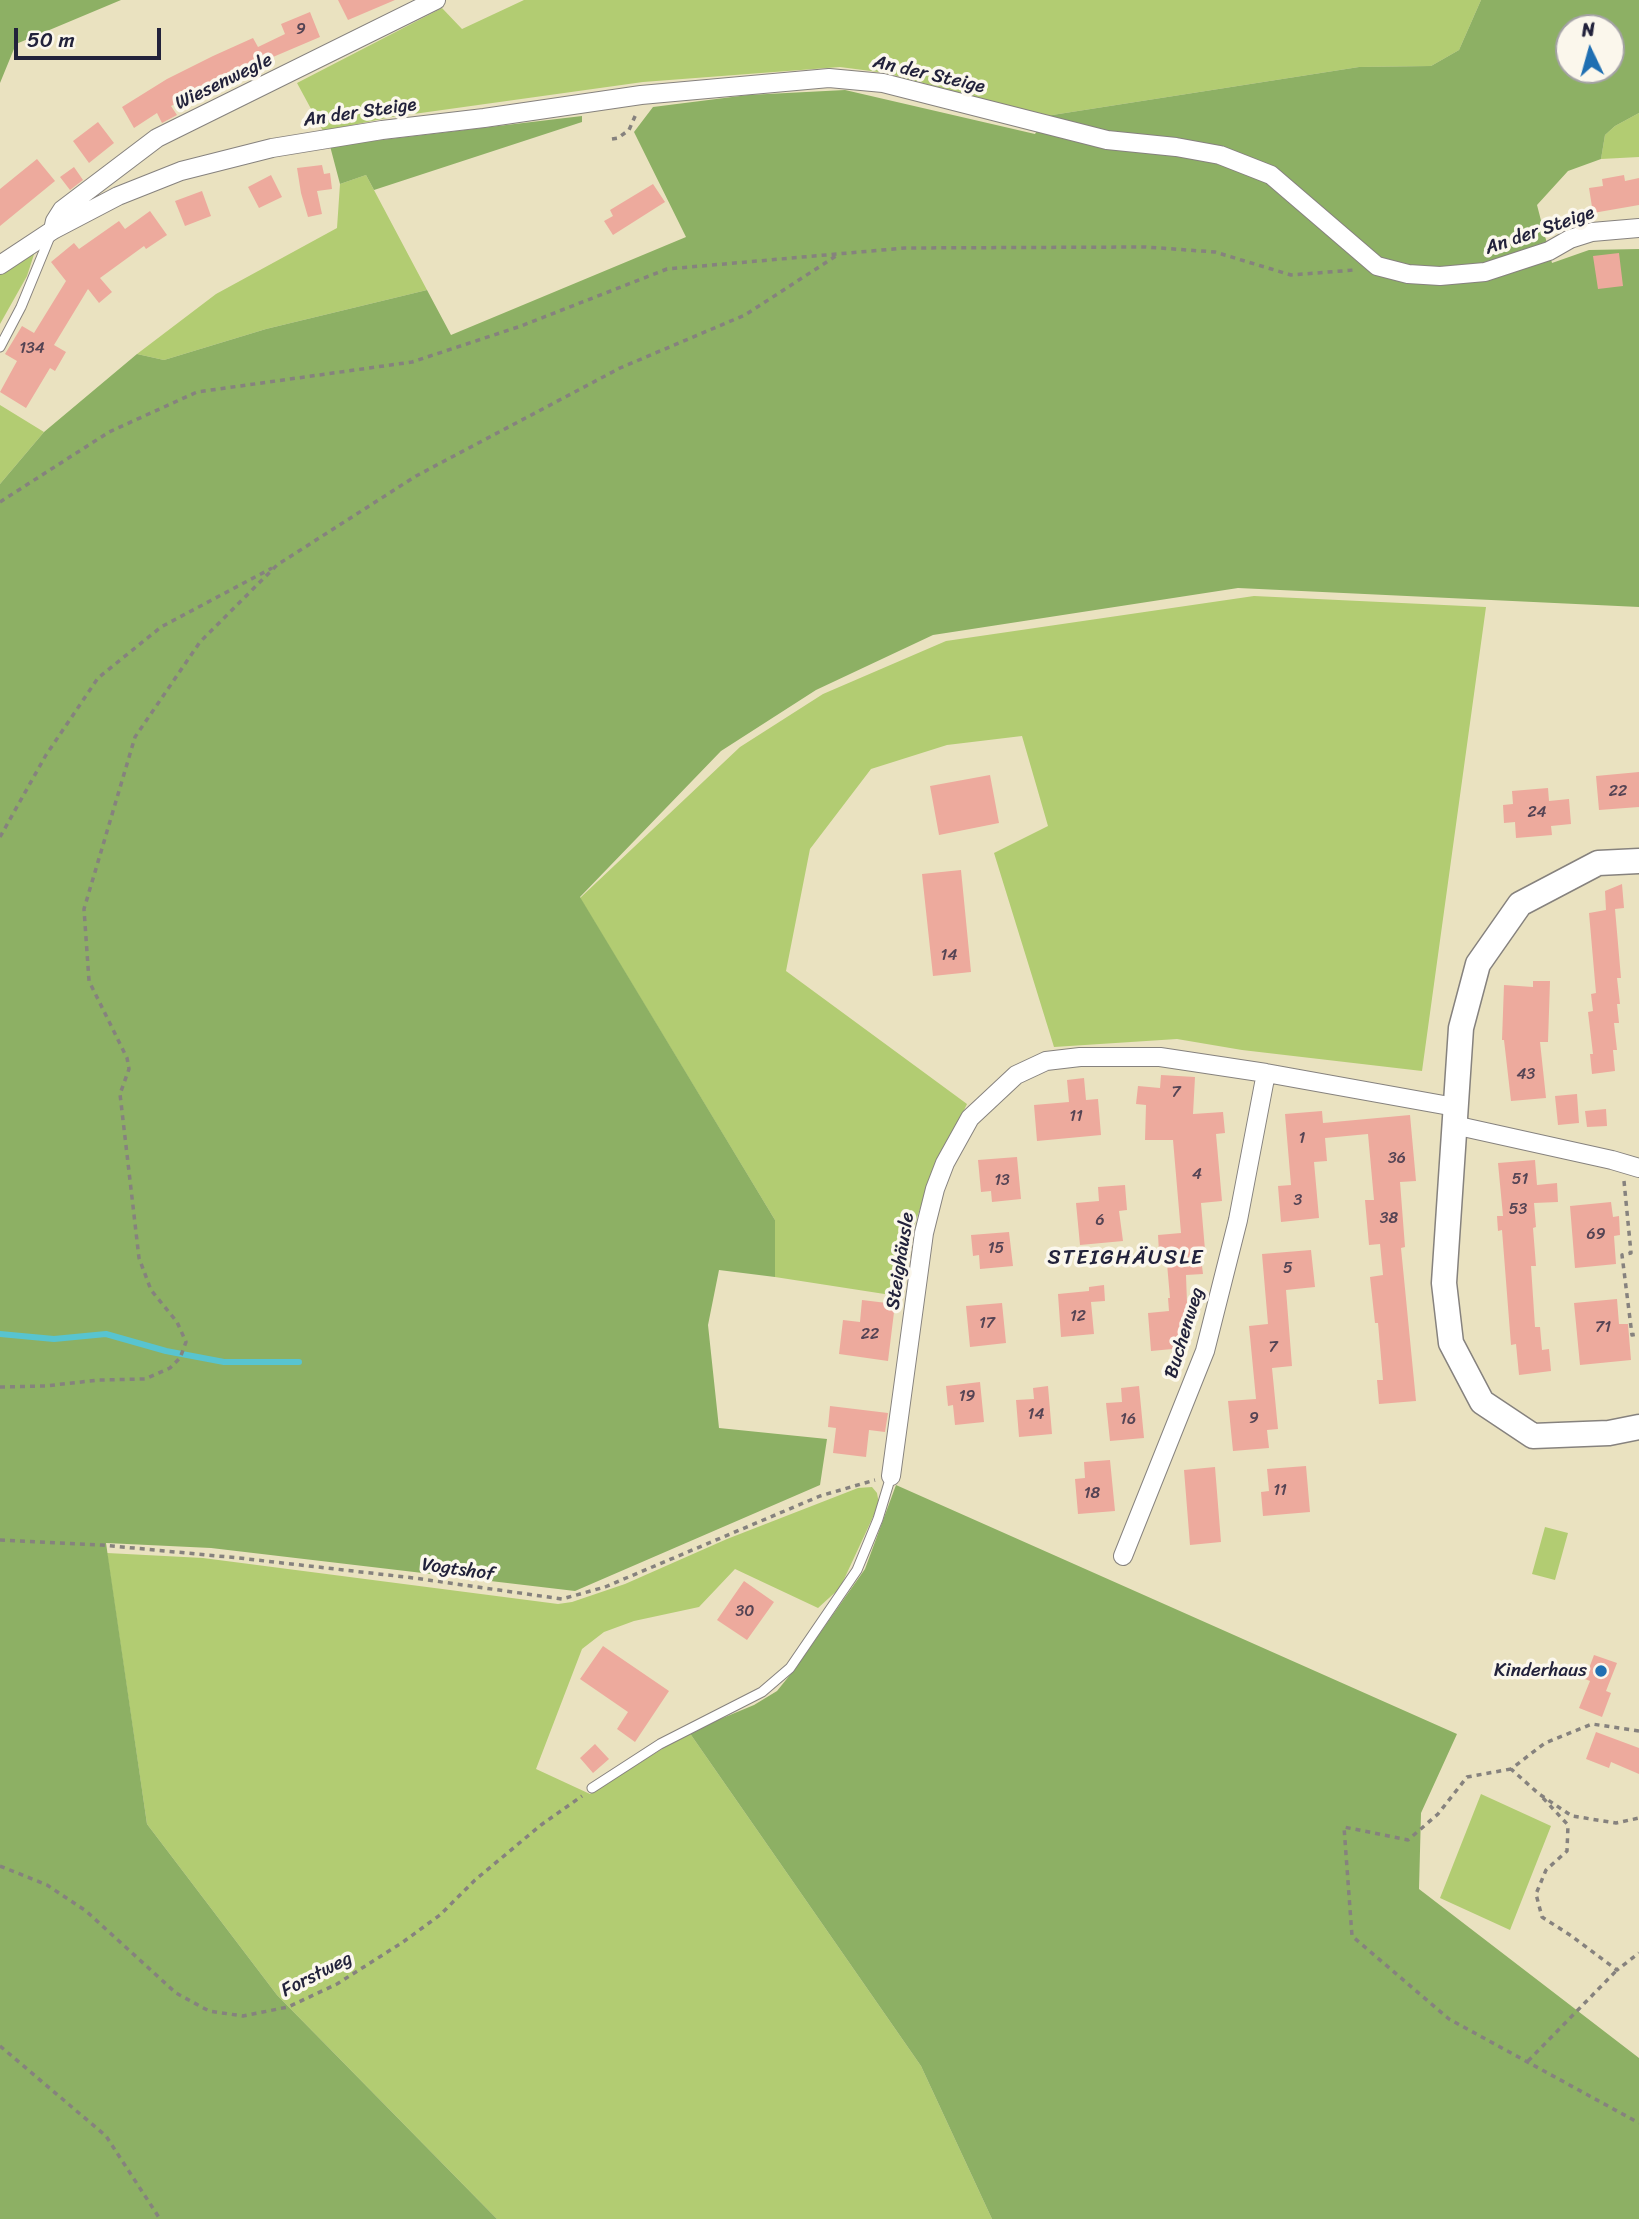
<!DOCTYPE html>
<meta charset="utf-8">
<style>
body{margin:0}
#map{position:relative;width:1639px;height:2219px;overflow:hidden;background:#eae2c0;font-family:Sriracha,sans-serif}
canvas{display:block}
.north{position:absolute;left:1555px;top:14px;width:70px;height:70px;box-sizing:border-box;background:#fbf7ec;border:2px solid #a4a2a5;border-radius:50%;rotate:355deg;font-size:19px;font-weight:700;line-height:28px;text-align:center;color:#22223b}
.north::after{content:'';display:block;margin:auto;width:24px;height:32px;background:#1f6fb2;clip-path:polygon(50% 0,100% 100%,50% 72%,0 100%)}
.scale{position:absolute;left:14px;top:28px;width:147px;height:32px;box-sizing:border-box;border:4px solid #22223b;border-top:0;padding-left:9px;font-size:21px;line-height:24px;white-space:nowrap;color:#22223b;-webkit-text-stroke:5px #fbf7ec;paint-order:stroke}
</style>
<div id="map">
<canvas width="1639" height="2219"></canvas>
<div class="north">N</div>
<div class="scale">50 m</div>
</div>
<script>
const ctx = document.querySelector('canvas').getContext('2d');
ctx.lineJoin = 'round';
function fillPath(path, color) {
  ctx.fillStyle = color;
  ctx.fill(path, 'evenodd');
}
function shape(rows) {
  const path = new Path2D();
  for (const r of rows) {
    path.moveTo(r[0], r[1]);
    for (let i = 2; i < r.length; i += 2) path.lineTo(r[i], r[i + 1]);
  }
  return path;
}
function trace(path, color, width, dash) {
  ctx.strokeStyle = color;
  ctx.lineWidth = width;
  ctx.lineCap = dash ? 'butt' : 'round';
  ctx.setLineDash(dash || []);
  ctx.stroke(path);
}
function write(font, color, halo, rows, align = 'center') {
  ctx.font = font + ' Sriracha,sans-serif';
  ctx.lineWidth = 7;
  ctx.setLineDash([]);
  ctx.textBaseline = 'middle';
  ctx.strokeStyle = halo;
  ctx.fillStyle = color;
  for (const [text, x, y, turn = 0] of rows) {
    ctx.save();
    ctx.translate(x, y);
    ctx.rotate((+turn || 0) * Math.PI / 180);
    ctx.textAlign = isNaN(turn) ? turn : align;
    if (halo) ctx.strokeText(text, 0, 0);
    ctx.fillText(text, 0, 0);
    ctx.restore();
  }
}
fillPath(shape([
 [524,0,1481,0,1459,50,1431,66,1359,67,1046,116,886,73,840,67,643,82,392,117,323,131,297,83,442,8,462,29],
 [1639,113,1639,157,1601,159,1605,135,1615,126],
 [366,175,427,290,266,329,164,360,137,354,216,294,337,228,340,184],
 [36,248,27,276,0,324,0,275],
 [0,405,44,432,0,484],
 [1254,596,1486,607,1422,1071,1242,1050,1177,1039,1054,1047,994,853,1048,826,1022,736,947,745,871,769,810,849,786,971,967,1104,928,1185,891,1295,775,1277,775,1220,580,898,740,747,823,694,946,641],
 [872,1487,877,1493,879,1504,840,1588,818,1608,735,1569,699,1607,634,1621,604,1632,582,1649,536,1769,590,1794,689,1732,921,2066,992,2219,497,2219,277,1995,147,1824,107,1553,203,1558,558,1604,572,1602,625,1584,727,1539,858,1488],
 [1545,1527,1568,1533,1555,1580,1532,1574],
 [1481,1794,1551,1826,1510,1930,1440,1898]
]), '#b2cc72');
fillPath(shape([
 [0,0,121,0,16,44,0,83],
 [1481,0,1639,0,1639,113,1615,126,1605,135,1601,159,1568,171,1537,205,1552,263,1589,250,1639,249,1639,607,1238,588,933,635,816,690,721,751,580,897,775,1220,775,1277,719,1270,708,1325,719,1428,827,1439,820,1485,575,1591,211,1548,106,1543,147,1824,277,1995,497,2219,0,2219,0,484,44,432,137,354,164,360,266,329,427,290,451,335,686,237,634,132,653,107,748,95,845,90,1035,134,1046,116,1359,67,1431,66,1459,50],
 [1569,28,1611,28,1611,70,1569,70],
 [582,116,582,122,374,190,366,175,340,184,330,146],
 [896,1485,1457,1734,1421,1813,1419,1889,1639,2058,1639,2219,992,2219,921,2066,689,1732,754,1705,777,1691,794,1670,865,1569]
]), '#8db064');
trace(shape([
 [0,1334,54,1339,106,1334,166,1351,224,1362,299,1362]
]), '#58c4d0', 6);
fillPath(shape([
 [338,0,395,0,348,20],
 [310,12,320,37,273,57,171,106,177,115,162,123,157,113,134,128,122,107,167,79,213,56,253,38,258,47,285,34,281,24],
 [98,122,114,143,89,163,73,141],
 [37,159,55,181,0,226,0,189],
 [322,165,324,174,330,173,332,189,317,191,322,214,308,217,301,193,297,168],
 [74,167,83,180,70,190,60,177],
 [271,175,282,197,259,208,248,187],
 [1624,175,1625,181,1639,178,1639,205,1593,213,1589,188,1603,186,1602,179],
 [653,184,665,202,613,235,604,221,613,216,610,210],
 [202,191,211,216,185,226,175,201],
 [150,211,167,235,146,249,144,246,100,278,112,292,99,303,88,289,54,345,66,352,55,371,50,368,26,408,0,392,17,361,5,354,22,326,34,333,66,281,51,262,74,243,79,249,119,221,125,229],
 [1619,253,1623,286,1598,289,1593,256],
 [1639,772,1639,807,1599,810,1596,776],
 [990,775,999,823,939,835,930,786],
 [1548,788,1549,801,1569,799,1571,824,1551,826,1552,835,1516,838,1515,822,1504,823,1503,805,1513,804,1512,791],
 [961,870,971,972,933,976,922,874],
 [1622,884,1624,908,1615,909,1621,978,1617,978,1620,1004,1617,1004,1619,1023,1614,1023,1617,1050,1613,1050,1615,1071,1592,1074,1590,1054,1593,1054,1588,1012,1593,1011,1591,994,1596,993,1589,913,1606,910,1605,891],
 [1533,981,1550,981,1548,1042,1540,1042,1546,1098,1511,1101,1504,1040,1502,1040,1504,985,1533,987],
 [1161,1075,1195,1077,1193,1114,1223,1112,1225,1133,1216,1134,1222,1201,1201,1203,1205,1250,1200,1250,1203,1274,1186,1275,1188,1332,1182,1333,1183,1348,1151,1351,1148,1313,1169,1311,1168,1298,1170,1298,1166,1252,1159,1252,1158,1235,1181,1233,1173,1140,1145,1140,1146,1105,1136,1104,1138,1086,1160,1088],
 [1084,1078,1086,1100,1098,1099,1101,1135,1037,1141,1034,1105,1069,1102,1067,1080],
 [1577,1094,1579,1123,1558,1125,1555,1096],
 [1606,1109,1607,1126,1587,1127,1585,1111],
 [1322,1111,1323,1123,1410,1115,1416,1181,1400,1182,1405,1247,1401,1248,1416,1401,1379,1404,1377,1380,1383,1380,1378,1323,1375,1323,1370,1277,1383,1275,1380,1244,1369,1245,1365,1200,1374,1200,1368,1134,1325,1138,1327,1161,1314,1162,1319,1218,1281,1222,1278,1186,1291,1185,1285,1114],
 [1017,1157,1021,1199,992,1202,991,1191,981,1192,978,1160],
 [1535,1160,1537,1185,1557,1183,1558,1202,1534,1203,1536,1227,1533,1228,1536,1266,1531,1266,1535,1327,1540,1327,1542,1350,1549,1349,1551,1371,1519,1375,1516,1344,1511,1345,1502,1230,1498,1231,1497,1216,1503,1216,1498,1163],
 [1125,1185,1127,1210,1119,1211,1123,1241,1080,1245,1076,1203,1099,1201,1098,1187],
 [1611,1202,1613,1217,1619,1216,1620,1235,1614,1236,1616,1264,1575,1268,1570,1206],
 [1009,1232,1013,1266,980,1269,979,1255,973,1256,971,1235],
 [1311,1250,1315,1287,1286,1290,1292,1366,1272,1368,1278,1429,1267,1430,1269,1448,1233,1451,1228,1401,1256,1399,1249,1326,1268,1324,1262,1254],
 [1104,1285,1105,1301,1091,1302,1094,1334,1061,1337,1058,1294,1089,1291,1089,1287],
 [1617,1299,1619,1324,1628,1324,1631,1360,1580,1365,1574,1303],
 [862,1300,895,1304,888,1361,839,1354,843,1320,860,1322],
 [1002,1303,1006,1343,970,1347,966,1306],
 [980,1382,984,1422,955,1425,953,1405,948,1406,946,1386],
 [1048,1386,1052,1434,1019,1437,1016,1400,1034,1399,1033,1388],
 [1139,1386,1144,1438,1110,1441,1106,1403,1122,1402,1121,1388],
 [830,1406,888,1413,885,1432,869,1430,866,1457,833,1453,836,1428,828,1427],
 [1110,1460,1115,1511,1078,1514,1075,1479,1085,1478,1084,1462],
 [1306,1466,1310,1512,1263,1516,1261,1492,1269,1491,1267,1469],
 [1215,1467,1221,1542,1190,1545,1184,1470],
 [744,1581,774,1602,747,1640,717,1620],
 [603,1646,669,1691,635,1742,617,1729,628,1712,580,1679],
 [1594,1655,1617,1663,1606,1691,1611,1693,1602,1717,1579,1708,1590,1681,1585,1679],
 [1596,1732,1639,1748,1639,1774,1611,1762,1609,1768,1586,1759],
 [595,1744,609,1759,593,1773,580,1758]
]), '#edaa9d');
const lane = shape([
 [0,347,21,307,51,234],
 [592,1788,660,1744,762,1692,790,1668,857,1570,878,1519,891,1476]
]);
const street = shape([
 [53,230,55,221,62,210,157,138,436,0],
 [0,265,53,230,118,196,181,171,272,148,382,130,484,118,641,95,829,78,883,83,1107,140,1176,147,1220,155,1271,175,1377,266,1408,274,1440,276,1485,272,1549,251,1570,239,1592,232,1639,228],
 [1454,1125,1612,1160,1639,1168],
 [891,1476,924,1233,935,1189,945,1163,970,1118,1016,1075,1046,1061,1080,1057,1160,1057,1266,1073,1455,1107],
 [1123,1556,1205,1351,1238,1220,1266,1073]
]);
const secondary = shape([
 [1639,861,1598,863,1520,904,1478,964,1461,1028,1444,1283,1451,1343,1482,1402,1533,1436,1609,1433,1639,1427]
]);
trace(lane, '#86827e', 11);
trace(street, '#86827e', 20);
trace(secondary, '#86827e', 27);
trace(shape([
 [612,139,618,138,629,130,636,114],
 [0,502,109,432,197,392,412,362,521,326,667,269,905,248,1146,247,1215,252,1291,275,1354,270],
 [0,837,46,755,98,678,161,627,272,568],
 [1624,1181,1631,1253,1622,1255,1632,1335,1639,1334],
 [0,1387,45,1386,99,1380,145,1379,170,1368,180,1358,186,1342,177,1322,151,1290,139,1258,120,1094,129,1069,127,1058,89,981,84,909,135,737,200,642,277,565,416,476,620,368,745,315,839,254],
 [0,1540,102,1545,239,1558,414,1578,562,1599,605,1587,820,1496,875,1480],
 [1639,1731,1592,1724,1545,1743,1511,1769,1539,1794,1572,1816,1616,1823,1639,1818],
 [1511,1769,1467,1777,1438,1814,1408,1840,1344,1827,1352,1936,1449,2019,1639,2123],
 [1543,1798,1568,1825,1567,1851,1546,1870,1536,1894,1542,1917,1570,1935,1617,1970,1639,1953],
 [0,1866,47,1885,86,1911,176,1993,209,2011,243,2016,288,2007,337,1984,403,1942,440,1915,475,1880,541,1825,582,1796],
 [0,2046,106,2136,160,2219],
 [1528,2061,1617,1970]
]), '#86827e', 3.5, [5, 5]);
trace(lane, '#fff', 9);
trace(street, '#fff', 18);
trace(secondary, '#fff', 24);
for (const [x, y, r, color] of [
 [1601,1671,7,"#1f6fb2"]
]) {
  const dot = new Path2D();
  dot.arc(x, y, r, 0, 2 * Math.PI);
  ctx.fillStyle = color;
  ctx.fill(dot);
  trace(dot, '#fbf7ec', 2.5);
}
write('16px', '#554454', null, [
 ["9",301,30],
 ["134",32,349],
 ["22",1618,792],
 ["24",1537,813],
 ["14",949,956],
 ["43",1526,1075],
 ["7",1176,1093],
 ["11",1076,1117],
 ["1",1302,1139],
 ["36",1397,1159],
 ["4",1197,1175],
 ["51",1520,1180],
 ["13",1002,1181],
 ["3",1298,1201],
 ["53",1518,1210],
 ["38",1389,1219],
 ["6",1100,1221],
 ["69",1596,1235],
 ["15",996,1249],
 ["5",1288,1269],
 ["12",1078,1317],
 ["17",987,1324],
 ["71",1603,1328],
 ["22",870,1335],
 ["7",1273,1348],
 ["19",967,1397],
 ["14",1036,1415],
 ["9",1254,1419],
 ["16",1128,1420],
 ["11",1280,1491],
 ["18",1092,1494],
 ["30",745,1612]
]);
write('19px', '#22223b', '#fbf7ec', [
 ["An der Steige",929,75,13],
 ["Wiesenwegle",224,82,-26],
 ["An der Steige",360,113,-8],
 ["An der Steige",1540,231,-19],
 ["Steighäusle",901,1261,-81],
 ["Buchenweg",1185,1333,-73],
 ["Vogtshof",458,1570,8],
 ["Forstweg",317,1975,-27]
]);
write('19px', '#22223b', '#fbf7ec', [
 ["Kinderhaus",1587,1671]
], 'right');
ctx.letterSpacing = '2px';
write('21px', '#22223b', '#fbf7ec', [
 ["STEIGHÄUSLE",1126,1259]
]);
ctx.letterSpacing = '0px';
</script>
